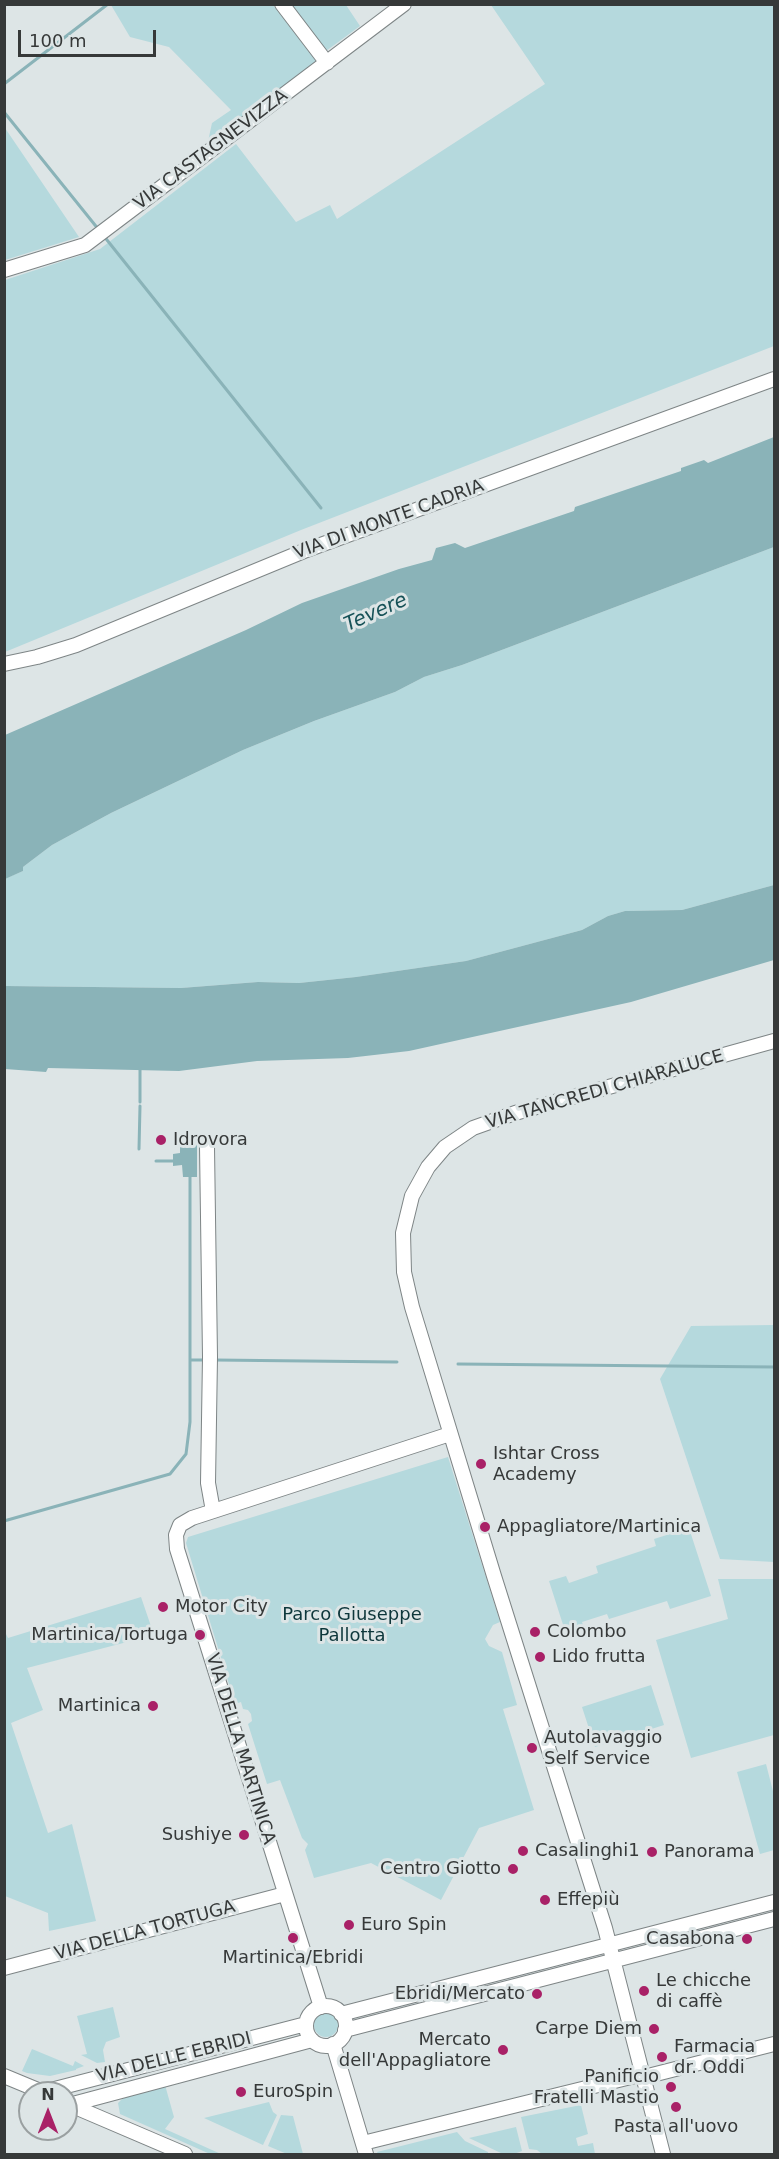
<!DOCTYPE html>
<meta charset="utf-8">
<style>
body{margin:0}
#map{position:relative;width:779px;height:2159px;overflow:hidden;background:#dde5e6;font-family:"DejaVu Sans",sans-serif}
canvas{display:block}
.frame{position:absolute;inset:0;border:6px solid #363939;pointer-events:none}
.north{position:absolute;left:18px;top:2081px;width:60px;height:60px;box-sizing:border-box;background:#dde5e6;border:2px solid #9aa0a1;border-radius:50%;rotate:0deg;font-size:16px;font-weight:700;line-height:24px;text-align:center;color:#363939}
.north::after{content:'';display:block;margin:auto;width:21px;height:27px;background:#a92167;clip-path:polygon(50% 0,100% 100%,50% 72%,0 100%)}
.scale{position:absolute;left:18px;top:30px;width:138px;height:27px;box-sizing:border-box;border:3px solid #363939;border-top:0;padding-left:8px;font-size:18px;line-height:21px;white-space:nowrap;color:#363939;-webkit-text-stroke:4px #dde5e6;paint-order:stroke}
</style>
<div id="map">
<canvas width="779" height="2159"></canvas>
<div class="frame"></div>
<div class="north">N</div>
<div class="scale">100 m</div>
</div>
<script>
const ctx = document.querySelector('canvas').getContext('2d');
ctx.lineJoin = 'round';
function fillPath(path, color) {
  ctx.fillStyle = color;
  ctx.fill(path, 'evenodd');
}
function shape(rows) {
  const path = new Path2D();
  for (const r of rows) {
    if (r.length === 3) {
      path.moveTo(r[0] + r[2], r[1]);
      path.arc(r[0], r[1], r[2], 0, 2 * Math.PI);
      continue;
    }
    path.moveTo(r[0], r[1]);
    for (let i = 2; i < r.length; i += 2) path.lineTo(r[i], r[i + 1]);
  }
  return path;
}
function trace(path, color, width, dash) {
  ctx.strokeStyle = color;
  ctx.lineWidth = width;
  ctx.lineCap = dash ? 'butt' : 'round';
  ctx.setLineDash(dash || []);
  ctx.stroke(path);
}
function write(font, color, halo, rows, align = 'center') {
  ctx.font = font + ' "DejaVu Sans",sans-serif';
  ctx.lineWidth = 6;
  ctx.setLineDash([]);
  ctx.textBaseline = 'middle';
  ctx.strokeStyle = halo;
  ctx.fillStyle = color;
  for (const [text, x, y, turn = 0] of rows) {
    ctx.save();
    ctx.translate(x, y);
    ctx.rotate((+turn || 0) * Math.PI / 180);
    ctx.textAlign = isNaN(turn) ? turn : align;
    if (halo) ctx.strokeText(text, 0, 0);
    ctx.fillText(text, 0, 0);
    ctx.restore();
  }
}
fillPath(shape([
 [111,5,273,5,316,61,207,146,212,123,231,110,169,47,130,37],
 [290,5,346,5,360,26,326,51],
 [491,5,774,5,774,346,301,530,5,652,5,280,100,249,236,144,296,222,330,205,337,219,545,84],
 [5,128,79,237,5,260],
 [774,547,774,885,682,910,625,911,608,916,582,930,466,961,356,977,299,983,258,982,181,988,5,986,4,879,23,871,23,867,52,845,111,813,243,750,314,721,395,692,424,677,462,665],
 [774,1325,774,1562,720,1559,660,1379,691,1326],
 [448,1457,500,1622,493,1625,485,1639,489,1646,502,1652,517,1705,503,1709,534,1810,479,1828,441,1900,371,1863,314,1878,305,1850,308,1844,302,1838,280,1780,267,1784,248,1724,252,1721,251,1714,248,1710,243,1709,241,1702,235,1704,186,1543,188,1537],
 [689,1528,711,1596,670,1609,667,1601,609,1619,607,1614,582,1622,584,1628,566,1634,549,1581,566,1576,569,1583,598,1573,596,1566,656,1546,654,1539],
 [718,1579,774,1579,774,1735,691,1758,656,1640,728,1619],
 [141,1597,154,1635,27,1668,43,1710,11,1723,48,1833,72,1824,96,1921,49,1931,48,1913,5,1896,5,1632,8,1638],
 [651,1685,664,1725,595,1747,582,1707],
 [766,1764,774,1795,774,1850,760,1854,737,1772],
 [113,2007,120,2037,106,2042,103,2050,105,2062,97,2063,81,2055,87,2054,77,2016],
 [326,2025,12],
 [32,2049,73,2066,75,2061,84,2066,76,2069,76,2070,50,2076,27,2073,22,2071],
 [165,2085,174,2117,165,2129,221,2154,210,2154,120,2114,118,2103,123,2098],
 [269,2102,273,2112,277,2115,263,2145,204,2118],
 [581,2105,588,2134,576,2138,578,2146,593,2143,595,2154,542,2154,537,2150,529,2149,521,2117],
 [281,2115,293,2116,303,2154,287,2154,268,2146],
 [516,2127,522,2151,514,2154,503,2154,469,2138],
 [457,2132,465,2141,488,2152,488,2154,378,2154,377,2152]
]), '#b5d9dd');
fillPath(shape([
 [774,437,774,547,462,665,424,677,395,692,314,721,243,750,111,813,52,845,23,867,23,871,5,879,5,735,246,630,302,603,399,569,432,560,436,548,455,543,465,548,574,511,575,507,681,471,681,468,704,460,708,463],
 [774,885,774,960,631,1002,409,1051,348,1058,257,1061,179,1071,48,1068,46,1072,5,1069,5,986,181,988,258,982,299,983,356,977,466,961,582,930,608,916,625,911,682,910],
 [180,1143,197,1143,197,1177,183,1177,182,1165,173,1166,173,1154,180,1153]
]), '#8ab3b8');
trace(shape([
 [4,84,108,4],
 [4,112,99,230],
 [103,235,321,508],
 [140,1102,140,1068],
 [139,1149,140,1106],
 [156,1161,173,1161],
 [190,1360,206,1360],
 [215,1360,397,1362],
 [458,1364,774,1367],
 [4,1521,170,1474,186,1454,190,1422,190,1177]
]), '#8ab3b8', 3);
const minor = shape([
 [282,4,327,63],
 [4,270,85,245,404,4],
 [4,664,37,657,76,645,304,551,774,379],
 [207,1147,210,1357,208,1483,213,1511],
 [4,1968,285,1894],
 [326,2026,20],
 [321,2007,177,1549,176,1535,180,1525,192,1518,450,1434],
 [341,2014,774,1902],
 [345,2030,774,1919],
 [333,2044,366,2154],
 [4,2076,45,2093],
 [644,2077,774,2044],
 [43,2092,306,2024],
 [68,2104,185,2154],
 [69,2105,312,2040],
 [363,2143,643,2074],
 [663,2154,605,1928,494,1576,412,1307,404,1272,403,1233,412,1196,428,1167,445,1147,473,1128,515,1113,774,1041]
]);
trace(minor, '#7e8586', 16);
trace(minor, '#fff', 14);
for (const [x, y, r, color] of [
 [161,1140,6,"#a92167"],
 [481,1464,6,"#a92167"],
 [485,1527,6,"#a92167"],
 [163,1607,6,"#a92167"],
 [535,1632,6,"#a92167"],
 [200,1635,6,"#a92167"],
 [540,1657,6,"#a92167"],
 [153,1706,6,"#a92167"],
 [532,1748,6,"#a92167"],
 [244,1835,6,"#a92167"],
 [523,1851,6,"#a92167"],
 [652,1852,6,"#a92167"],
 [513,1869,6,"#a92167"],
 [545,1900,6,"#a92167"],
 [349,1925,6,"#a92167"],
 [293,1938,6,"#a92167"],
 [747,1939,6,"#a92167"],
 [644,1991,6,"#a92167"],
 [537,1994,6,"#a92167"],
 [654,2029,6,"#a92167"],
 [503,2050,6,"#a92167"],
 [662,2057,6,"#a92167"],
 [671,2087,6,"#a92167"],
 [241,2092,6,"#a92167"],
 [676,2107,6,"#a92167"]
]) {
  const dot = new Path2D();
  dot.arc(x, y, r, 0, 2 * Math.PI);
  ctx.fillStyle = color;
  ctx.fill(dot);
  trace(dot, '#dde5e6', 2);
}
write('18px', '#363939', '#dde5e6', [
 ["VIA CASTAGNEVIZZA",211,150,-37],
 ["VIA DI MONTE CADRIA",389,520,-20],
 ["VIA TANCREDI CHIARALUCE",605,1090,-16],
 ["VIA DELLA MARTINICA",240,1749,73],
 ["VIA DELLA TORTUGA",145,1931,-15],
 ["VIA DELLE EBRIDI",174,2058,-14]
]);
write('18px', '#363939', '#dde5e6', [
 ["Idrovora",173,1140],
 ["Ishtar Cross",493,1454],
 ["Academy",493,1475],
 ["Appagliatore/Martinica",497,1527],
 ["Motor City",175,1607],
 ["Colombo",547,1632],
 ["Martinica/Tortuga",188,1635,"right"],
 ["Lido frutta",552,1657],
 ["Martinica",141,1706,"right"],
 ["Autolavaggio",544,1738],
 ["Self Service",544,1759],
 ["Sushiye",232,1835,"right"],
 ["Casalinghi1",535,1851],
 ["Panorama",664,1852],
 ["Centro Giotto",501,1869,"right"],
 ["Effepiù",557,1900],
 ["Euro Spin",361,1925],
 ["Casabona",735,1939,"right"],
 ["Martinica/Ebridi",293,1958,"center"],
 ["Le chicche",656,1981],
 ["di caffè",656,2002],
 ["Ebridi/Mercato",525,1994,"right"],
 ["Carpe Diem",642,2029,"right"],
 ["Mercato",491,2040,"right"],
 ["dell'Appagliatore",491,2061,"right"],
 ["Farmacia",674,2047],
 ["dr. Oddi",674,2068],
 ["Panificio",659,2077,"right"],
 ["Fratelli Mastio",659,2098,"right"],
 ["EuroSpin",253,2092],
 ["Pasta all'uovo",676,2127,"center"]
], 'left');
write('18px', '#0e373b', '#dde5e6', [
 ["Parco Giuseppe",352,1615],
 ["Pallotta",352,1636]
]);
write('italic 20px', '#175258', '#dde5e6', [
 ["Tevere",376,613,-24]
]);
</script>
